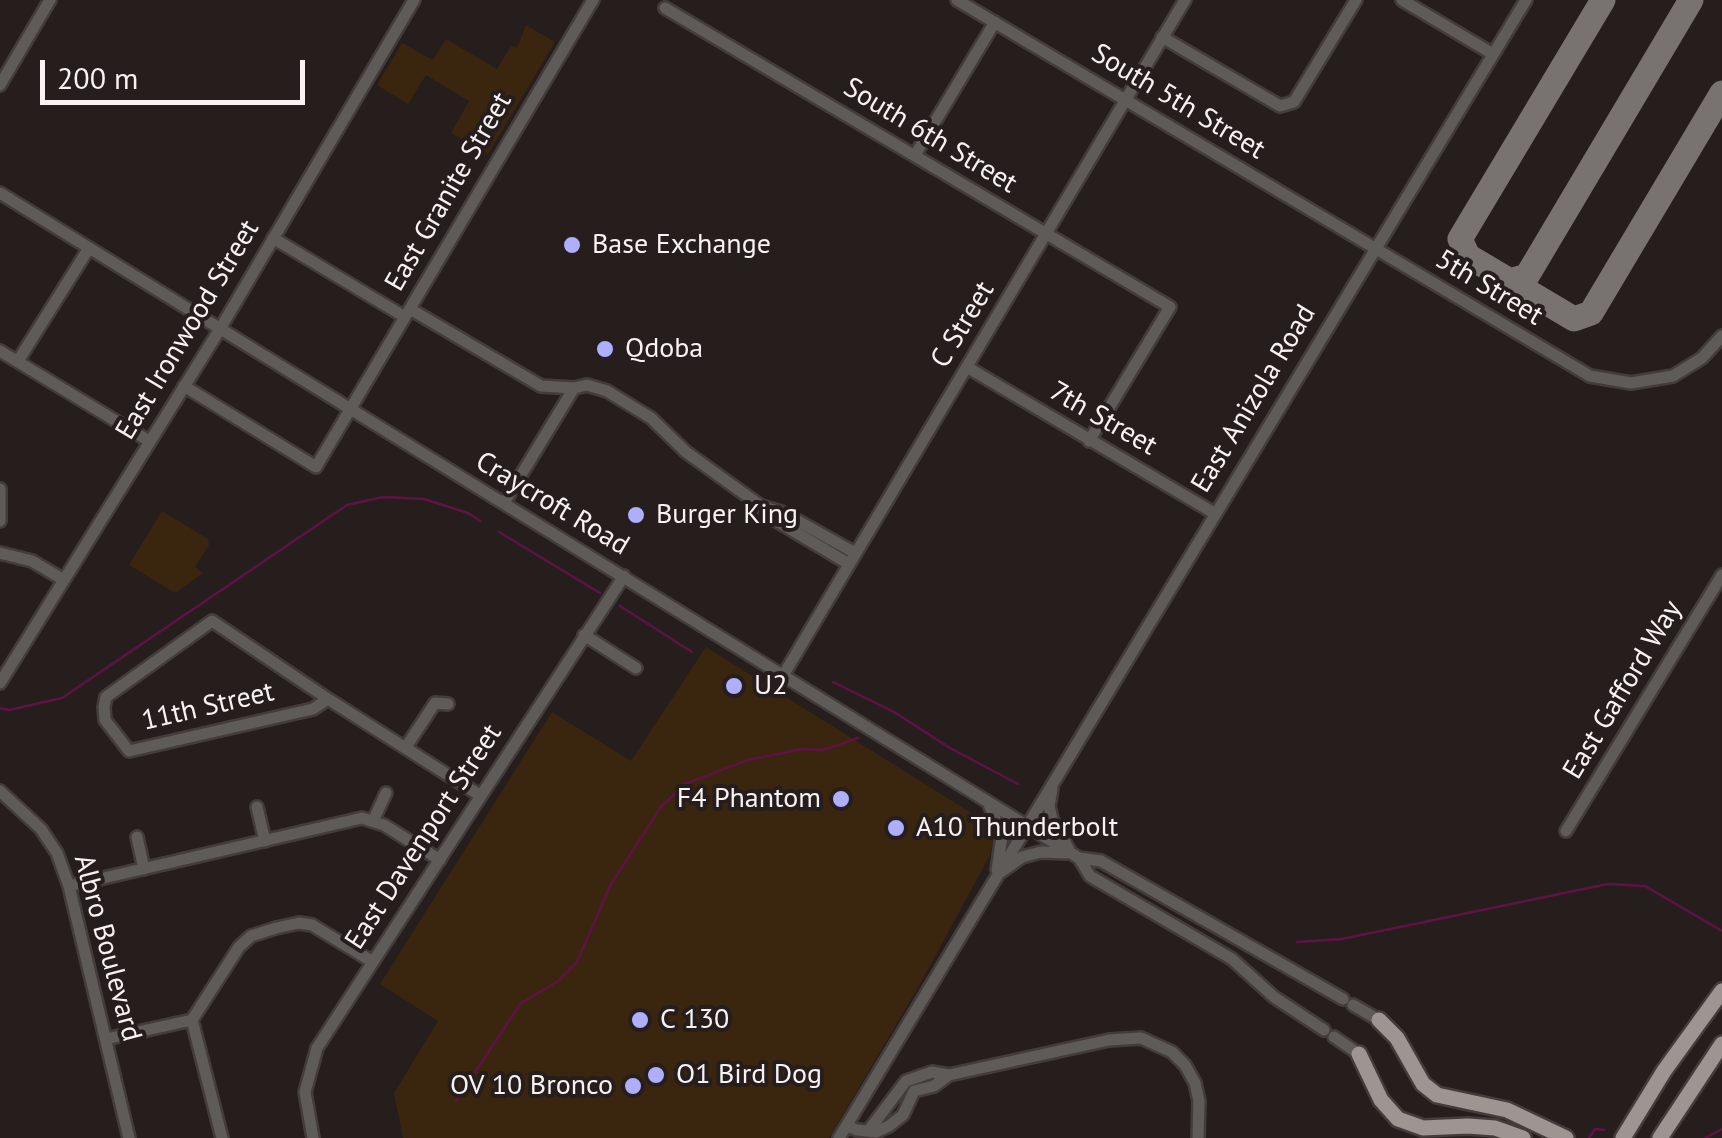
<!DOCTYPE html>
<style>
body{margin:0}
#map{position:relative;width:1722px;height:1138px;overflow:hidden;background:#261e1d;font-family:"PT Sans",sans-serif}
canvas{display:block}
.scale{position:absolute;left:40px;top:60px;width:265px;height:45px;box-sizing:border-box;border:5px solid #f8f2f2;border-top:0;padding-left:12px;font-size:30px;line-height:35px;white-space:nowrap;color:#f8f2f2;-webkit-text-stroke:8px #261e1d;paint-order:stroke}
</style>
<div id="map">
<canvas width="1722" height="1138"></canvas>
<div class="scale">200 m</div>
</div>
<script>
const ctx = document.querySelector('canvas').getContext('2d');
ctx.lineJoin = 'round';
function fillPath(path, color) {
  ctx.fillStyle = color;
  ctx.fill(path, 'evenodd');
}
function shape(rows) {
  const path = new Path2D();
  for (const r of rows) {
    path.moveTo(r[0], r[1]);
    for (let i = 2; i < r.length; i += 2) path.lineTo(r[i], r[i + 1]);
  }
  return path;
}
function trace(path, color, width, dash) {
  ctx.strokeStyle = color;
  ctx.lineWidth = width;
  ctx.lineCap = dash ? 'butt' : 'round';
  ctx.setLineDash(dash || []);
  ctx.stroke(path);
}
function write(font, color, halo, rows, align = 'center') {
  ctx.font = font + ' "PT Sans",sans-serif';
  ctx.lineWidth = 8;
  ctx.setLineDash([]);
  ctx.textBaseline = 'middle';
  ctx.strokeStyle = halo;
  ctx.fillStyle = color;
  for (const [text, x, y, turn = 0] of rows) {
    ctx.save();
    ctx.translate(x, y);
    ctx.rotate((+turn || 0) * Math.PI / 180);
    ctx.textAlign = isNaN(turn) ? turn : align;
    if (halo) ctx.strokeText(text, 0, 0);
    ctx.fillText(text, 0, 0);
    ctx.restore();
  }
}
fillPath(shape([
 [526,25,555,42,488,154,451,133,469,101,426,75,408,104,377,85,402,43,433,60,446,39,497,69,511,46,517,48],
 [162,511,208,539,209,545,195,567,203,573,175,593,129,565],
 [706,647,984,821,995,833,990,855,919,986,829,1138,403,1138,394,1093,438,1021,380,984,552,712,631,761]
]), '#3a260f');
trace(shape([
 [499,532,600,593],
 [620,606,692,652],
 [833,682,894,712,950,748,1018,784],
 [0,708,9,710,62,698,347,505,383,497,424,499,468,513,480,521],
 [1297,942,1342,939,1608,884,1645,886,1722,931],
 [456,1101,520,1004,558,981,577,962,611,884,661,807,685,784,748,760,802,749,823,750,858,738],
 [1589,1138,1595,1129,1604,1130],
 [1705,1138,1722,1129]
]), '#5f1345', 2.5);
trace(shape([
 [1603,0,1460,239,1468,256,1574,319,1591,313,1722,93],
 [1509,281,1527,276,1691,0]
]), '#787271', 25);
const minor = shape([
 [957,0,1590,376,1631,383,1673,376,1702,358,1722,336],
 [1402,0,1493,54],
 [665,8,1170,307,1089,441],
 [1162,37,1280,106,1294,102,1356,0],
 [0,85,50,0],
 [915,155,995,22],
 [0,193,1079,858,1101,861,1343,999],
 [273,238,405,317],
 [410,309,541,386,574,388,587,385,607,391,651,418,686,452,761,506,770,517,849,564],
 [0,351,149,441],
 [18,361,89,248],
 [967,367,1214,513],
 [184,386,316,467,593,0],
 [0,489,0,521],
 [504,503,574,388],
 [761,506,784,513,855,553],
 [0,553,32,561,64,580],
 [584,635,636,668],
 [784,674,1185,0],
 [0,683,220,329,414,0],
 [328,699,313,709,129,751,105,720,104,707,106,697,212,621,328,699,481,796],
 [406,747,435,703,448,704],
 [1052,789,1049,806,1052,819,1069,850],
 [0,791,41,829,57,853,69,886,129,1138],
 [988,802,1002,836,997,870],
 [257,807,265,841],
 [373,821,386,793],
 [1566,831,1722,575],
 [137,837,144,869],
 [1079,858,1090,876,1232,959,1274,997,1324,1030],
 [1001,872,1022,857,1041,852,1067,853],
 [69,886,362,818,384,825,440,860],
 [1353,1005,1379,1020],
 [192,1020,222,1138],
 [1334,1037,1359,1054],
 [106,1039,192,1020,239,947,251,936,276,928,299,923,312,925,373,962],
 [949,1075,1109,1040,1141,1038,1172,1052,1185,1065,1195,1083,1199,1101,1198,1138],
 [847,1126,857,1130,876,1132,889,1126,903,1115,914,1091,934,1086,949,1075,932,1072,906,1081,869,1130],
 [313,1138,305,1092,317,1048,624,576],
 [839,1138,1526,0]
]);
const major = shape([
 [1379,1020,1397,1038,1423,1084,1437,1095,1507,1110,1566,1138],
 [1359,1054,1381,1100,1398,1119,1423,1128,1468,1126,1495,1128,1523,1138],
 [1623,1138,1664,1071,1722,991],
 [1660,1138,1722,1044]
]);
trace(minor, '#433c3b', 16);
trace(major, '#433c3b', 20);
trace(minor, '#5e5b59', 11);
trace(major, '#9c9591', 15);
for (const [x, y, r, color] of [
 [572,245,10,"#aeaefa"],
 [605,349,10,"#aeaefa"],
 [636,515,10,"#aeaefa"],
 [734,686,10,"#aeaefa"],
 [841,799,10,"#aeaefa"],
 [896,828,10,"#aeaefa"],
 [640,1020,10,"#aeaefa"],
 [656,1075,10,"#aeaefa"],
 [633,1086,10,"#aeaefa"]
]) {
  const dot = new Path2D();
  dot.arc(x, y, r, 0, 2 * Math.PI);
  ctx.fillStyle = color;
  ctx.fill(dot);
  trace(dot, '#261e1d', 4);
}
write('28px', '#f8f2f2', '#261e1d', [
 ["South 5th Street",1178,102,31],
 ["South 6th Street",930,136,31],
 ["East Granite Street",449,192,-60],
 ["5th Street",1489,288,31],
 ["C Street",963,325,-59],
 ["East Ironwood Street",188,330,-59],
 ["East Anizola Road",1254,399,-59],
 ["7th Street",1103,419,30],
 ["Craycroft Road",552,504,31],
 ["East Gafford Way",1623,690,-59],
 ["11th Street",208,707,-13],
 ["East Davenport Street",424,837,-57],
 ["Albro Boulevard",107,948,75]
]);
write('28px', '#f8f2f2', '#261e1d', [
 ["Base Exchange",592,245],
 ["Qdoba",625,349],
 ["Burger King",656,515],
 ["U2",754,686],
 ["F4 Phantom",821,799,"right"],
 ["A10 Thunderbolt",916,828],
 ["C 130",660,1020],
 ["O1 Bird Dog",676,1075],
 ["OV 10 Bronco",613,1086,"right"]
], 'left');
</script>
